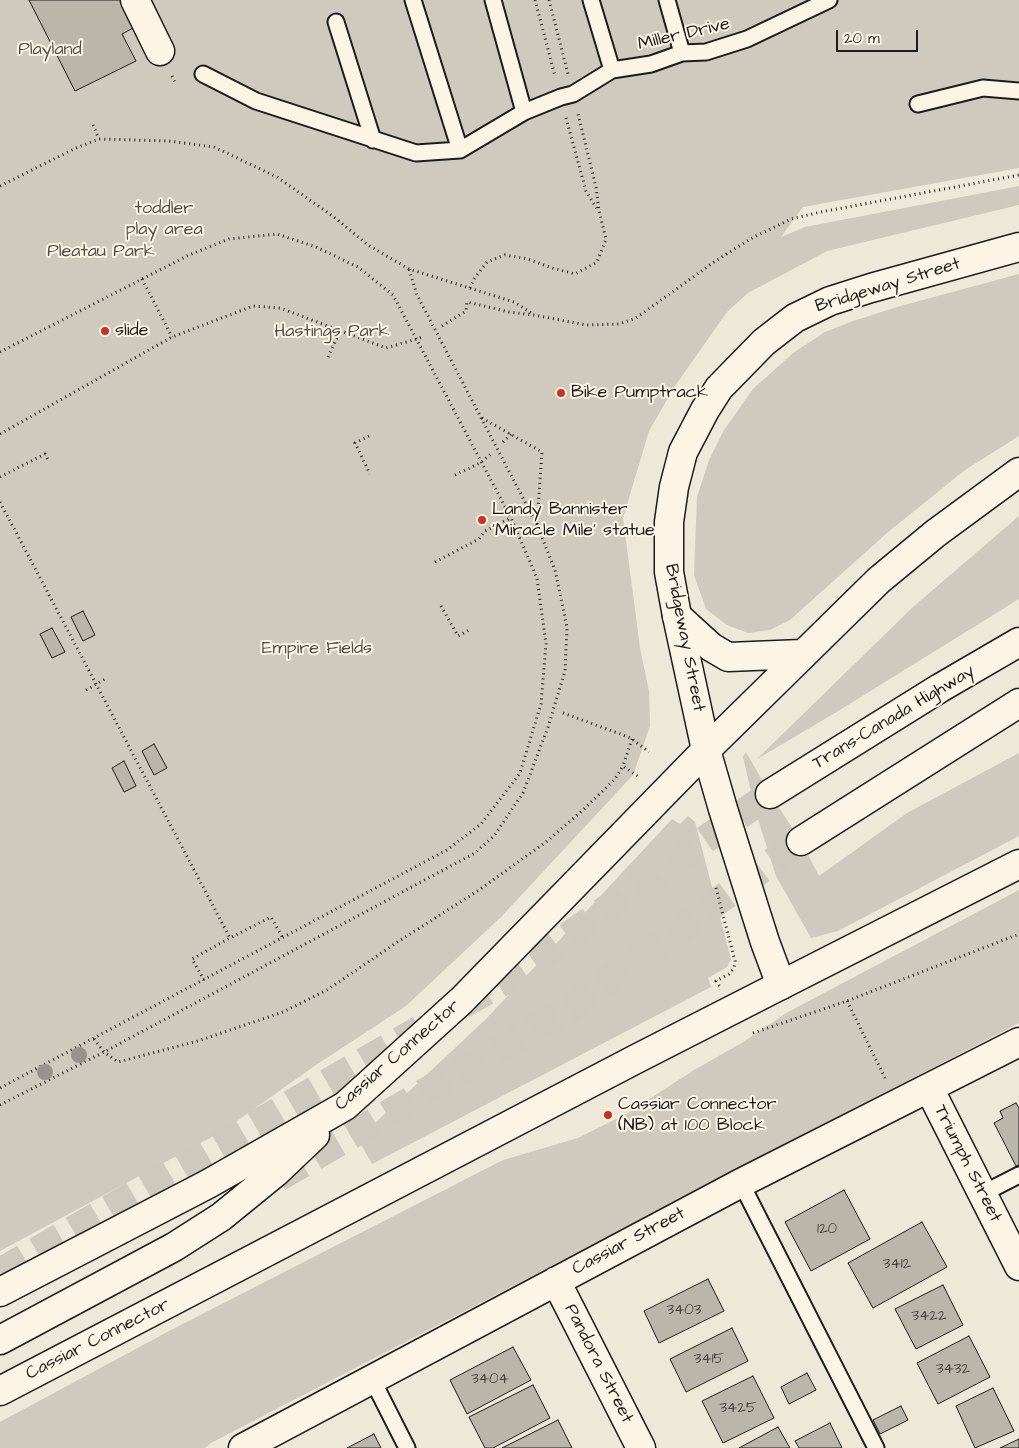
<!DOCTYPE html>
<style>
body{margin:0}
#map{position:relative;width:1019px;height:1448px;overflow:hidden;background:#eee8d9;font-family:"Architects Daughter",sans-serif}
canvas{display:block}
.scale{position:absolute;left:836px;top:30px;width:82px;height:22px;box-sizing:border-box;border:2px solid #1c1c1c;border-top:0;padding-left:6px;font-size:15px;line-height:18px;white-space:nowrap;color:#1c1c1c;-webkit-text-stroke:4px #fcf5e5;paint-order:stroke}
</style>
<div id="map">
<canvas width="1019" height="1448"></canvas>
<div class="scale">20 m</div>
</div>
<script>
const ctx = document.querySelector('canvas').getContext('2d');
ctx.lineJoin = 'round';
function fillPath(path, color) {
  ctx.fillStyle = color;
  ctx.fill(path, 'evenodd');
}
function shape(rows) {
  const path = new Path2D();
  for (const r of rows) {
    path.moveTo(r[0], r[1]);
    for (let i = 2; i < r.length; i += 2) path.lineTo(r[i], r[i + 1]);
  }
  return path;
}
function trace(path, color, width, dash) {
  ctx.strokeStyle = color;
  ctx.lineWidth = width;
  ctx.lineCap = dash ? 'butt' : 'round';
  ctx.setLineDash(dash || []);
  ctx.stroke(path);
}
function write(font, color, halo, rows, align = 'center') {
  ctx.font = font + ' "Architects Daughter",sans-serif';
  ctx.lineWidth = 4;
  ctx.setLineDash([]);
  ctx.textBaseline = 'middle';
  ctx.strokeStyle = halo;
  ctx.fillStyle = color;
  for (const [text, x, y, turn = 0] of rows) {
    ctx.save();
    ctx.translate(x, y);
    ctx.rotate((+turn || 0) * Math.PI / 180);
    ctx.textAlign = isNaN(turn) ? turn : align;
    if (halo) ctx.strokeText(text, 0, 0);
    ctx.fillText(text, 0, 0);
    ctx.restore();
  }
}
fillPath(shape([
 [0,0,1019,0,1019,168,803,207,781,237,805,227,1019,186,1019,205,827,251,748,293,727,312,675,386,649,431,623,518,640,648,649,691,650,726,633,775,501,917,406,1006,313,1067,223,1131,0,1251],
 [1019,274,1019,436,965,470,887,533,790,620,770,630,748,633,727,625,706,609,694,575,697,497,709,460,724,430,753,389,793,353,825,332,853,321,897,307],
 [1019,516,1019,599,835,713,757,759,913,607],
 [746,752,770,794,801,841,819,876,907,813,1019,753,1019,836,838,931,811,938,776,876,756,813,743,757],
 [688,816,695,822,731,959,727,967,708,978,711,987,372,1164,358,1139,487,1018,672,819,680,824],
 [1019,890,1019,1023,211,1443,205,1448,0,1448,0,1422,171,1330,503,1160,578,1138,626,1114,694,1070,740,1044,788,1012]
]), '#cfcabd');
const building = shape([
 [29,0,121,0,135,27,122,34,136,61,75,91,29,0],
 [83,611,95,635,83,641,71,617,83,611],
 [52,628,65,652,52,658,40,634,52,628],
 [154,744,167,768,154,775,142,751,154,744],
 [124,761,136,786,124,792,112,768,124,761],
 [1016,1103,1019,1108,1019,1165,1016,1166,994,1123,1003,1118,1000,1111,1016,1103],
 [844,1190,870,1239,811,1271,785,1222,844,1190],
 [922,1222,947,1267,873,1308,848,1263,922,1222],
 [708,1279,724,1311,659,1343,644,1311,708,1279],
 [943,1285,963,1325,916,1349,895,1309,943,1285],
 [732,1328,748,1361,686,1392,670,1359,732,1328],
 [969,1336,990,1377,938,1404,917,1363,969,1336],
 [513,1347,531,1380,467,1414,450,1380,513,1347],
 [807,1373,816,1390,789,1404,781,1387,807,1373],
 [753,1376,774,1418,723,1443,702,1401,753,1376],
 [533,1385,550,1418,493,1448,485,1448,469,1417,533,1385],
 [993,1388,1014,1431,975,1448,956,1406,993,1388],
 [901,1406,908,1420,880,1434,873,1420,901,1406],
 [558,1420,572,1448,502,1448,558,1420],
 [830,1423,842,1448,799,1448,795,1441,830,1423],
 [778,1427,790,1448,739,1448,778,1427],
 [374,1434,381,1448,347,1448,374,1434],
 [1019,1439,1019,1448,1000,1448,1019,1439]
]);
fillPath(building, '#bab6aa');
trace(building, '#1c1c1c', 1);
trace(shape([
 [462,1005,501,983,770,794],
 [278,1178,579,1002,801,841],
 [0,1272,420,1029]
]), '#cec9bd', 28, [28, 14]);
const lane = shape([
 [413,0,460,150],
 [493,0,524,112],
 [591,0,612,70,651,64,682,53,706,52,747,39,829,0],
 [667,0,682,53],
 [336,22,373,140],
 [203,74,256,101,416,153,460,150,524,112,561,97,573,94,612,70],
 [918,104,983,88,1019,91],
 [741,1183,876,1448],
 [982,1194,1019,1175],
 [372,1379,407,1448]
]);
const street = shape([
 [135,0,160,51],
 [929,1088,1019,1266],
 [556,1281,641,1448],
 [243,1448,741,1183,1019,1042]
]);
const secondary = shape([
 [781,985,765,942,723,809,706,750,677,616,669,572,669,522,674,487,683,452,705,410,719,388,764,342,795,318,830,301,871,288,1019,247]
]);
const primary = shape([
 [0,1292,208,1184,345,1106,462,1000,706,750],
 [0,1340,174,1247,221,1217,275,1173,315,1135],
 [0,1391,638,1058,781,985]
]);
const highway = shape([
 [677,616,711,647,728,657,802,654],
 [706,750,879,580,936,533,1019,472],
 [770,794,940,688,1019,642],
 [801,841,1019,703],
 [781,985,1019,864]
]);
trace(lane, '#1c1c1c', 19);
trace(street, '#1c1c1c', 31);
trace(secondary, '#1c1c1c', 31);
trace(primary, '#1c1c1c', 31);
trace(highway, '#1c1c1c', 31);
trace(shape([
 [535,0,555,76],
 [549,0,568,74],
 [172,76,176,85],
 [566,118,586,191,597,209],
 [93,125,99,139],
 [0,186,76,148,99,139,169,141,214,147,277,177,334,217,368,245,409,269,514,302,533,314],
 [142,279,172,337],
 [470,288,474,279,487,262,505,255,528,259,552,268,575,274,597,262,606,239,599,211,596,187,578,114],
 [442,326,466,311,467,302,509,312,534,315,586,325,619,324,636,318,714,262,752,238,791,219,821,212,1019,175],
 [0,352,189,255,229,239,277,234,316,247,358,267,393,295,511,518,537,578,546,644,541,704,520,773,481,824,447,850,0,1088],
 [328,357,340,331],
 [482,418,542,452,537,524],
 [0,434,172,337,253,306,280,308,386,348,417,339,424,336],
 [369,436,355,443,370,474],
 [503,442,512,433],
 [455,475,480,463,492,453],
 [0,477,45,454,48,460],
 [0,502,230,938],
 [435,562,479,539,485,531,511,518],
 [441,606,458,636,471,629],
 [86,690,105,679],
 [563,713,623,735,632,739,649,752],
 [632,739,623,766,640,778],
 [716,888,735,961,734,968,729,974,716,981,720,987],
 [204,980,192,959,230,938,271,917,283,938],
 [847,1001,885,1078],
 [753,1033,847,1001,1019,934],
 [94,1039,104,1052,118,1062,198,1041,283,1012,327,990,396,943,479,890,546,842,583,810,615,779,623,766],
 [0,1105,104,1052,475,853,494,836,523,793,548,727,565,671,567,627,555,570,537,525,417,295,409,269]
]), '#1c1c1c', 3, [1, 4]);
trace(lane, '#fcf5e5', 15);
trace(street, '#fcf5e5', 28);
trace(secondary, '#fcf5e5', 28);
trace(primary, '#fcf5e5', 28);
trace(highway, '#fcf5e5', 28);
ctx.fillStyle = '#98948b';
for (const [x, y] of [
 [79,1055],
 [45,1072]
]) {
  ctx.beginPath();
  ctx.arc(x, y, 8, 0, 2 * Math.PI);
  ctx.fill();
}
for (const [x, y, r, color] of [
 [105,331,5,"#c8321e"],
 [561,393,5,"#c8321e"],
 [482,520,5,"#c8321e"],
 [608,1115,5,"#c8321e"]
]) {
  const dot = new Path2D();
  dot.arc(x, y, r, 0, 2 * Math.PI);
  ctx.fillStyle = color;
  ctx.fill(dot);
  trace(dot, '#fcf5e5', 2);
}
write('15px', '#444240', null, [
 ["120",827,1230],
 ["3412",897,1265],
 ["3403",684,1311],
 ["3422",929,1317],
 ["3415",709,1360],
 ["3432",953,1370],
 ["3404",490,1380],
 ["3425",738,1409]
]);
write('18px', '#1c1c1c', '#fcf5e5', [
 ["Miller Drive",684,35,-13],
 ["Bridgeway Street",888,286,-17],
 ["Bridgeway Street",684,638,79],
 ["Trans-Canada Highway",894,718,-31],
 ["Cassiar Connector",398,1056,-41],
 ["Triumph Street",967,1164,63],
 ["Cassiar Street",629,1242,-28],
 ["Cassiar Connector",98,1340,-27],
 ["Pandora Street",598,1364,63]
]);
write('18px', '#52504c', '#fcf5e5', [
 ["Playland",50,50],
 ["toddler",164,209],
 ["play area",164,230],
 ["Pleatau Park",101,252],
 ["Hastings Park",332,332],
 ["Empire Fields",317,649]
]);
write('18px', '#1c1c1c', '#fcf5e5', [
 ["slide",115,331],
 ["Bike Pumptrack",571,393],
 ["Landy Bannister",492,510],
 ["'Miracle Mile' statue",492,531],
 ["Cassiar Connector",618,1105],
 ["(NB) at 100 Block",618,1126]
], 'left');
</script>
